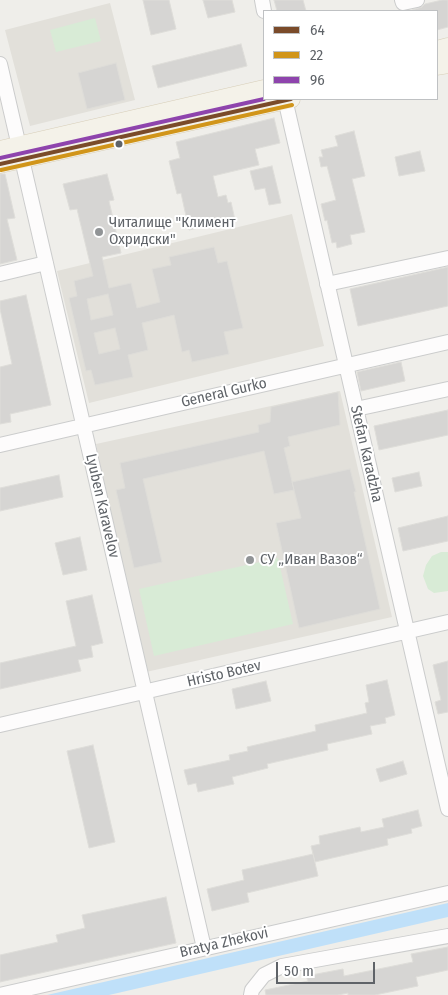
<!DOCTYPE html>
<meta charset="utf-8">
<style>
body{margin:0}
#map{position:relative;width:448px;height:995px;overflow:hidden;background:#efeeea;font-family:"Fira Sans Condensed",sans-serif}
canvas{display:block}
.legend{position:absolute;left:263px;top:10px;width:175px;height:90px;box-sizing:border-box;background:#fff;border:1px solid #bfc1c3;margin:0;padding:6px 9px;list-style:none;font-size:15px;color:#5f6368}
.legend li{display:flex;align-items:center;gap:10px;height:25px}
.legend b{width:25px;border:1px solid #bfc1c3}
.scale{position:absolute;left:276px;top:962px;width:99px;height:22px;box-sizing:border-box;border:2px solid #5f6368;border-top:0;padding-left:6px;font-size:15px;line-height:18px;white-space:nowrap;color:#5f6368;-webkit-text-stroke:4px #fff;paint-order:stroke}
</style>
<div id="map">
<canvas width="448" height="995"></canvas>
<ul class="legend">
<li><b style="height:6px;background:#7a4b2a"></b>64</li>
<li><b style="height:6px;background:#d1951a"></b>22</li>
<li><b style="height:6px;background:#8e44ad"></b>96</li>
</ul>
<div class="scale">50 m</div>
</div>
<script>
const ctx = document.querySelector('canvas').getContext('2d');
ctx.lineJoin = 'round';
function fillPath(path, color) {
  ctx.fillStyle = color;
  ctx.fill(path, 'evenodd');
}
function shape(rows) {
  const path = new Path2D();
  for (const r of rows) {
    path.moveTo(r[0], r[1]);
    for (let i = 2; i < r.length; i += 2) path.lineTo(r[i], r[i + 1]);
  }
  return path;
}
function trace(path, color, width, dash) {
  ctx.strokeStyle = color;
  ctx.lineWidth = width;
  ctx.lineCap = dash ? 'butt' : 'round';
  ctx.setLineDash(dash || []);
  ctx.stroke(path);
}
function write(font, color, halo, rows, align = 'center') {
  ctx.font = font + ' "Fira Sans Condensed",sans-serif';
  ctx.lineWidth = 4;
  ctx.setLineDash([]);
  ctx.textBaseline = 'middle';
  ctx.strokeStyle = halo;
  ctx.fillStyle = color;
  for (const [text, x, y, turn = 0] of rows) {
    ctx.save();
    ctx.translate(x, y);
    ctx.rotate((+turn || 0) * Math.PI / 180);
    ctx.textAlign = isNaN(turn) ? turn : align;
    if (halo) ctx.strokeText(text, 0, 0);
    ctx.fillText(text, 0, 0);
    ctx.restore();
  }
}
fillPath(shape([
 [110,3,135,100,30,126,5,30],
 [292,214,324,346,89,403,57,271],
 [340,391,392,617,146,672,96,444]
]), '#e2e0da');
fillPath(shape([
 [95,18,101,41,56,52,50,30],
 [441,552,448,552,448,591,434,593,428,589,423,576,426,565,432,556],
 [278,558,293,624,154,656,139,589]
]), '#d8ebd6');
fillPath(shape([
 [448,903,448,917,109,995,47,995]
]), '#bfe0f9');
const building = shape([
 [143,0,169,0,176,29,151,35,143,0],
 [203,0,232,0,235,12,208,18,203,0],
 [274,0,303,0,306,11,277,11,274,0],
 [442,0,448,0,448,27,437,30,437,11,412,11,412,10,422,7,425,4,442,0],
 [241,44,247,66,158,88,152,66,241,44],
 [116,63,125,100,87,109,78,73,116,63],
 [274,118,280,143,255,149,259,165,213,176,218,197,226,195,228,203,231,202,235,220,189,230,181,193,177,194,169,161,180,158,176,142,274,118],
 [354,131,365,176,352,179,365,232,350,235,352,244,337,248,336,242,332,243,327,220,325,221,321,204,336,200,327,166,321,167,319,157,323,157,321,150,338,146,335,136,354,131],
 [420,151,425,171,399,176,395,157,420,151],
 [272,166,281,203,269,205,265,188,255,190,250,171,272,166],
 [0,174,5,174,15,218,7,219,17,260,0,264,0,174],
 [107,174,114,200,109,201,121,253,102,257,109,288,131,283,137,308,160,302,152,269,171,265,169,257,214,247,218,263,227,261,243,328,224,332,229,354,192,362,189,350,182,352,174,315,142,323,148,350,128,355,133,377,95,385,91,370,86,371,69,298,77,296,74,281,93,276,77,209,70,210,63,184,107,174],
 [108,294,113,315,91,320,87,299,108,294],
 [115,328,120,349,99,354,94,333,115,328],
 [448,267,448,306,358,326,350,289,448,267],
 [26,295,51,405,10,414,11,422,0,424,0,367,12,364,0,309,0,301,26,295],
 [401,362,405,381,361,391,357,372,401,362],
 [338,392,340,425,288,437,290,446,284,448,294,490,274,494,264,451,143,479,162,562,134,568,116,490,125,488,120,463,259,432,258,425,270,422,271,407,338,392],
 [448,410,448,435,379,450,374,426,448,410],
 [350,469,356,492,354,492,380,609,299,628,276,523,301,518,292,482,350,469],
 [419,472,422,486,395,492,392,478,419,472],
 [59,475,63,497,0,511,0,488,59,475],
 [448,516,448,541,403,551,398,528,448,516],
 [80,537,87,570,63,575,55,543,80,537],
 [92,595,103,643,91,646,93,657,78,660,81,671,0,689,0,663,76,646,66,601,92,595],
 [448,661,448,712,438,714,435,702,441,700,433,665,448,661],
 [387,680,395,715,385,718,386,723,370,726,372,734,327,744,328,750,267,764,268,768,232,777,234,784,198,792,196,783,188,785,184,770,230,760,229,755,248,751,247,747,316,731,315,725,367,713,365,703,369,702,366,685,387,680],
 [266,681,271,701,236,709,232,689,266,681],
 [93,745,115,842,89,848,67,751,93,745],
 [403,761,407,774,380,782,376,769,403,761],
 [418,810,422,826,411,829,412,833,387,839,388,845,315,862,311,846,320,844,319,836,360,827,361,832,384,827,382,819,418,810],
 [313,854,318,876,247,893,249,902,212,911,207,889,244,880,242,870,313,854],
 [166,897,176,943,0,982,0,955,58,942,56,935,85,928,82,915,166,897],
 [448,947,448,970,416,977,418,986,375,995,348,995,348,993,338,995,266,995,265,990,308,981,306,976,343,969,344,976,413,962,411,954,448,947]
]);
fillPath(building, '#d6d5d3');
trace(building, '#deddd9', 1);
const minor = shape([
 [262,0,264,11],
 [402,0,403,3,417,0],
 [0,64,204,948],
 [285,99,448,809],
 [0,274,46,263],
 [327,284,448,258],
 [356,409,448,389],
 [0,445,448,342],
 [0,725,448,622],
 [0,995,448,893],
 [251,995,252,990,264,975,282,966,448,936]
]);
const major = shape([
 [437,50,448,47],
 [437,66,448,64],
 [0,150,264,89],
 [0,164,291,99]
]);
trace(minor, '#cbcccc', 16);
trace(major, '#d7ceb8', 19);
trace(minor, '#fdfcfc', 14);
trace(major, '#f4f2e9', 18);
trace(shape([
 [0,164,291,99]
]), '#7a4b2a', 4);
trace(shape([
 [1,170,292,105]
]), '#d1951a', 4);
trace(shape([
 [0,158,264,99]
]), '#8e44ad', 4);
for (const [x, y, r, color] of [
 [119,144,4.5,"#5f6368"],
 [99,232,5,"#919496"],
 [250,560,5,"#919496"]
]) {
  const dot = new Path2D();
  dot.arc(x, y, r, 0, 2 * Math.PI);
  ctx.fillStyle = color;
  ctx.fill(dot);
  trace(dot, '#fff', 2);
}
write('15px', '#5f6368', '#fff', [
 ["Читалище \"Климент",109,223],
 ["Охридски\"",109,240],
 ["СУ „Иван Вазов“",260,560]
], 'left');
write('15px', '#5f6368', '#fff', [
 ["General Gurko",224,393,-13],
 ["Stefan Karadzha",366,454,77],
 ["Lyuben Karavelov",102,506,77],
 ["Hristo Botev",224,674,-13],
 ["Bratya Zhekovi",224,943,-13]
]);
</script>
